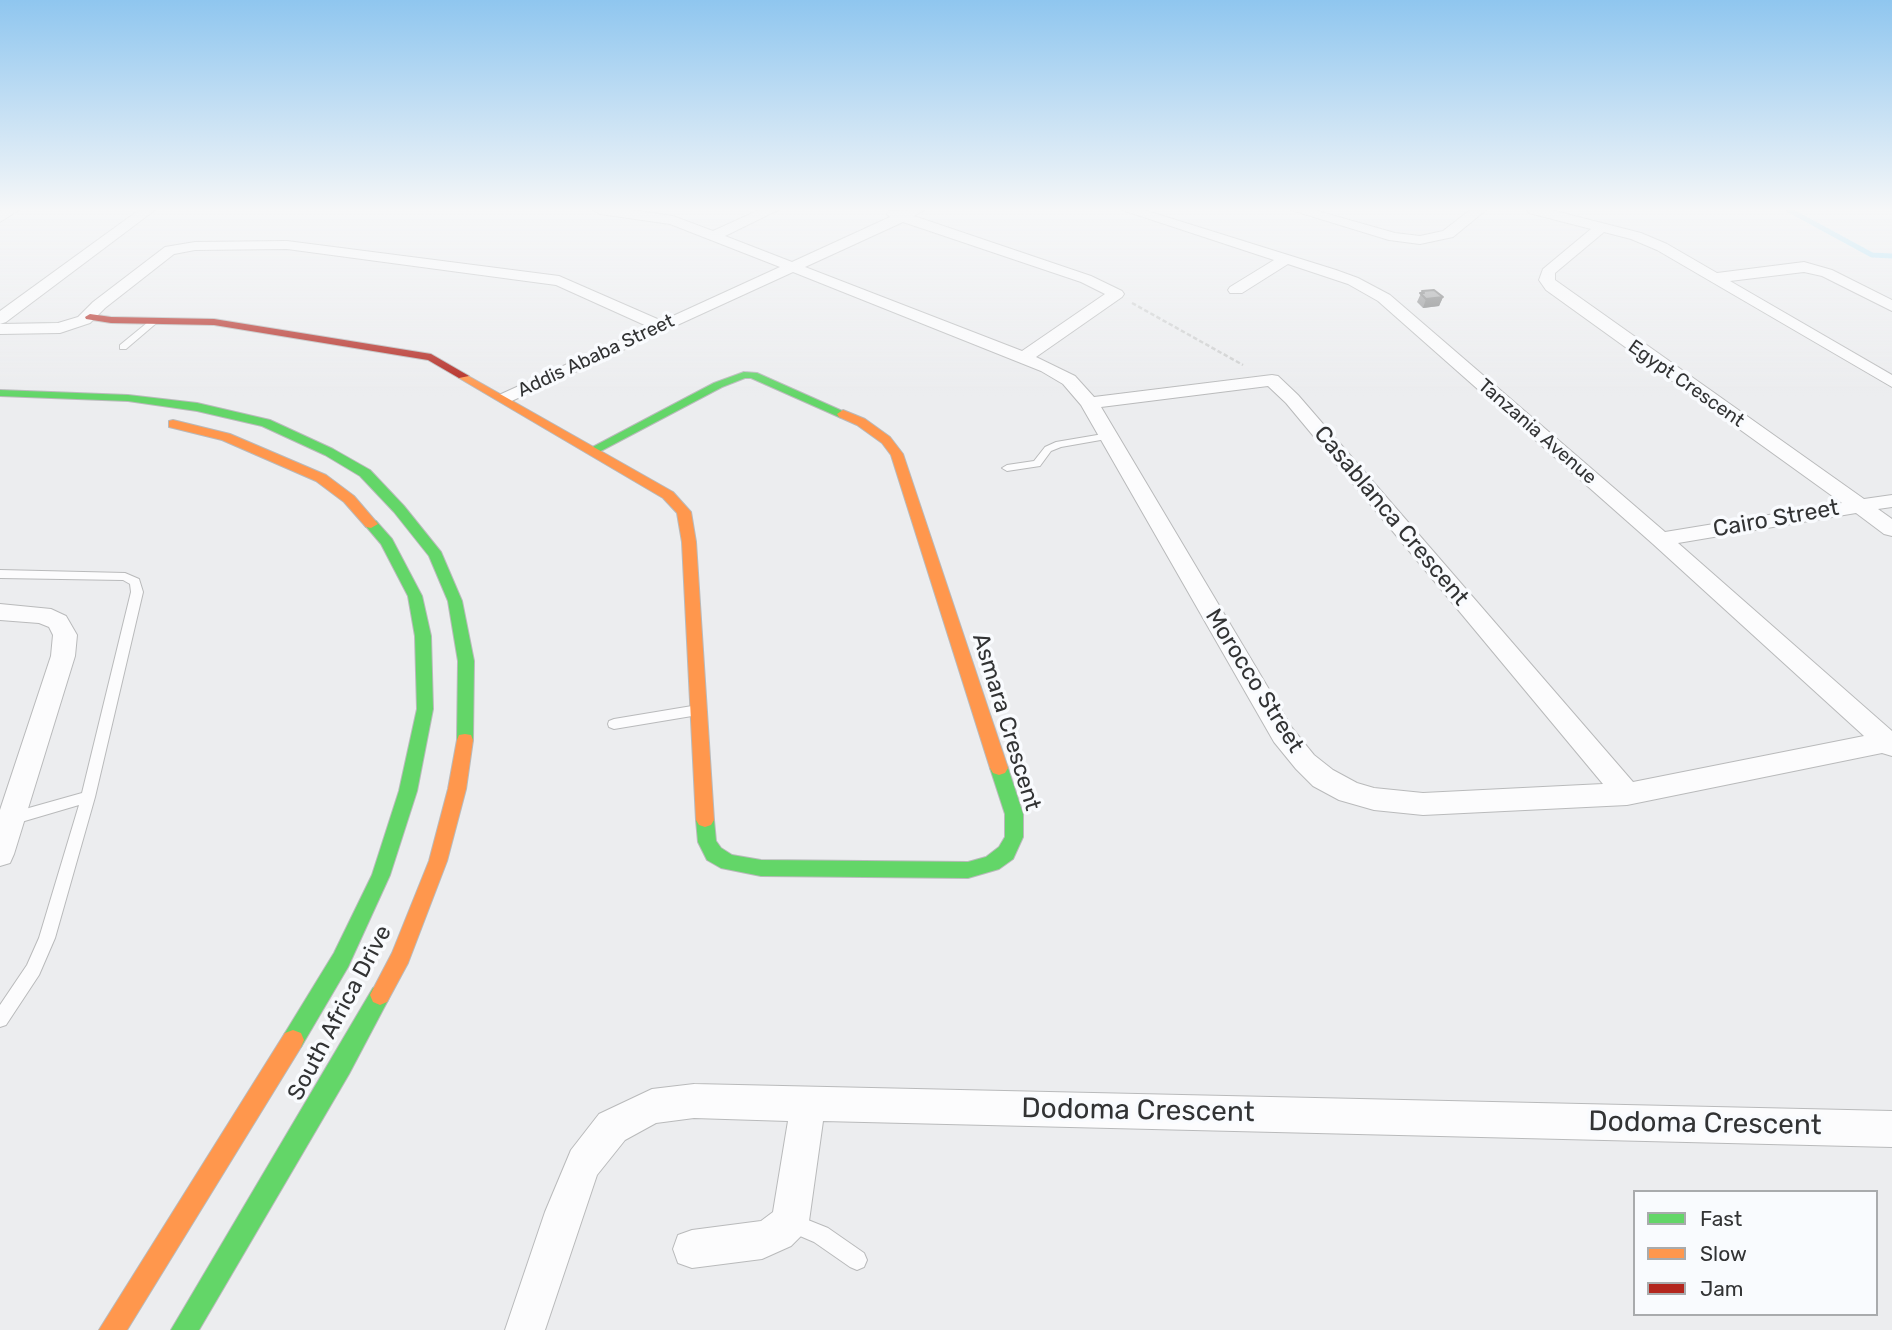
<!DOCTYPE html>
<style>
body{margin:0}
#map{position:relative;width:1892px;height:1330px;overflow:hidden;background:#ecedef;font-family:Rubik,sans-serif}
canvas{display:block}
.legend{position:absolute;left:1633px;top:1190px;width:245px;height:126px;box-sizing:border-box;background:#f9fbfe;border:2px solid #a9abad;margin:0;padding:9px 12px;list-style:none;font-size:21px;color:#323334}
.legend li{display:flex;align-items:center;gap:14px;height:35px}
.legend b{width:35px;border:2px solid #a9abad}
</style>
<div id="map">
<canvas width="1892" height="1330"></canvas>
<ul class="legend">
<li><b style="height:9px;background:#63d668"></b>Fast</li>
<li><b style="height:9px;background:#ff974d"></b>Slow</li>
<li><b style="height:9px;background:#b3261e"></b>Jam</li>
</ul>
</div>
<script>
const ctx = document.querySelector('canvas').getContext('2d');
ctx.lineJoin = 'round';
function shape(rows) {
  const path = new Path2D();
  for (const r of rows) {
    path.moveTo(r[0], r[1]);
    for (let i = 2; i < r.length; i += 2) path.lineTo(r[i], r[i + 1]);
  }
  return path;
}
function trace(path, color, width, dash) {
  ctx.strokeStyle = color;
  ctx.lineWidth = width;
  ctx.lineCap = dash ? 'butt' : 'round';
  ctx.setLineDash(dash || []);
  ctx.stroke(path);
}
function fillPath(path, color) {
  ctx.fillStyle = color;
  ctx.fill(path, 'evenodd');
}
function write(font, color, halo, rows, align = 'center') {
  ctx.font = font + ' Rubik,sans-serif';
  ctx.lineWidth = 7;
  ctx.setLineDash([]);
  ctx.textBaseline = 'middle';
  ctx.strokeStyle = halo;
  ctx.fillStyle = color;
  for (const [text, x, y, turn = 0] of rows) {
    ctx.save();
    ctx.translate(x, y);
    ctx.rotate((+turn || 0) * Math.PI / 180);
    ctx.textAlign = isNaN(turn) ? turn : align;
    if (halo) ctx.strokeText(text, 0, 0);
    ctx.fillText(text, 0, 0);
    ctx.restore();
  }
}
trace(shape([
 [1789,210,1872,255,1892,256]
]), '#aae2f9', 5);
const lane = shape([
 [153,318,160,320,126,349,120,349,120,345,153,318],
 [1109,433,1114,436,1112,438,1061,447,1051,451,1040,466,1007,471,1002,468,1007,465,1034,461,1045,447,1056,442,1109,433],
 [0,570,125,573,139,579,143,592,95,797,55,938,39,975,6,1025,0,1027,0,1005,27,965,39,938,79,805,11,825,6,823,4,819,6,815,11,813,82,793,131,592,130,584,123,580,0,578,0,570],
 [698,705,703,707,704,710,703,713,698,715,614,729,609,727,608,724,609,721,614,719,698,705],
 [793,1214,828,1228,864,1253,867,1260,864,1267,857,1270,850,1267,814,1242,786,1230,784,1223,786,1216,793,1214]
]);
const street = shape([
 [3,210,19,210,0,222,0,212,3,210],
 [139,210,155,210,6,322,0,324,0,311,139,210],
 [593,210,631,210,673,216,713,231,759,210,778,210,725,236,792,262,890,217,887,214,889,211,924,210,914,216,1091,276,1122,291,1124,294,1122,297,1036,357,1075,376,1094,397,1272,375,1278,376,1298,395,1633,782,1864,736,1653,544,1378,301,1348,284,1288,264,1242,293,1230,293,1228,290,1230,287,1274,260,1122,210,1144,210,1336,270,1358,278,1390,295,1665,532,1842,503,1546,290,1539,280,1543,269,1591,229,1529,213,1527,210,1551,210,1641,233,1667,244,1717,273,1804,262,1832,270,1892,300,1892,311,1822,276,1804,272,1730,281,1892,375,1892,387,1657,250,1631,239,1604,232,1555,273,1555,280,1864,499,1892,495,1892,507,1878,509,1892,519,1892,536,1884,534,1856,513,1678,543,1892,731,1892,756,1882,753,1627,805,1423,815,1374,810,1339,800,1313,786,1296,769,1274,742,1081,405,1063,384,1041,371,793,272,505,404,496,399,499,395,649,327,556,285,287,249,195,250,174,254,105,308,90,323,60,333,0,334,0,324,58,323,78,317,93,302,165,247,195,242,287,241,559,276,662,321,780,267,670,224,600,214,593,210],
 [903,222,1081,282,1105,294,1022,351,805,267,903,222],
 [1268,386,1286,403,1603,784,1423,793,1374,788,1357,783,1333,770,1314,755,1292,728,1101,407,1268,386],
 [1291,210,1314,210,1395,233,1420,236,1443,231,1470,210,1486,210,1453,237,1420,244,1389,240,1291,210],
 [0,604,51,609,66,616,77,635,75,656,14,854,10,863,0,866,0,810,51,656,53,635,49,627,39,623,0,620,0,604],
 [694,1084,1892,1111,1892,1147,823,1121,809,1221,803,1234,791,1246,762,1259,692,1268,678,1263,673,1249,678,1235,692,1230,761,1221,773,1212,788,1121,694,1118,656,1123,625,1140,597,1175,545,1330,505,1330,545,1212,571,1150,599,1114,652,1089,694,1084]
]);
const fast = shape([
 [744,372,757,373,849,414,843,418,839,417,751,378,745,378,722,387,597,453,593,454,587,450,714,383,744,372],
 [0,390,128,395,197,403,270,420,333,449,370,470,404,506,441,552,462,601,474,661,473,740,471,745,465,746,459,745,457,740,458,661,448,601,429,556,394,512,360,476,325,455,262,426,197,411,128,401,0,396,0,390],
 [371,520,376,521,392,539,422,596,431,636,433,709,417,791,390,875,348,967,301,1047,293,1050,285,1047,282,1040,285,1033,334,953,372,875,399,791,417,709,415,636,408,596,381,544,364,524,371,520],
 [999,761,1005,763,1008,768,1023,814,1023,837,1013,859,999,869,968,878,761,876,721,868,707,860,698,842,696,820,699,815,705,813,711,815,714,820,716,841,721,848,732,855,761,860,968,862,986,857,999,847,1005,837,1005,814,990,768,993,763,999,761],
 [380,985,387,988,390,995,387,1002,349,1074,199,1330,171,1330,373,988,380,985]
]);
const slow = shape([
 [463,373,673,492,691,512,696,542,714,820,711,825,705,827,699,825,696,820,682,542,677,513,663,498,459,378,457,376,463,373],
 [843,410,865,419,890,437,903,454,1008,768,1005,773,999,775,993,773,990,768,891,455,882,443,857,425,839,417,837,414,843,410],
 [173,420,230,434,326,475,354,496,378,524,371,528,366,527,344,502,316,481,222,440,169,427,169,421,173,420],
 [465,734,471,735,473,740,466,789,447,861,408,963,387,1002,380,1005,373,1002,370,995,392,953,429,861,448,789,457,740,459,735,465,734],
 [293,1030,301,1033,304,1040,301,1047,127,1330,99,1330,285,1033,293,1030]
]);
const jam = shape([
 [90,314,111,317,214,319,431,354,469,376,459,378,428,360,214,325,111,323,86,319,85,317,90,314]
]);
trace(lane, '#b9babb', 2);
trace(street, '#b9babb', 2);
trace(fast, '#b9babb', 2);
trace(slow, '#b9babb', 2);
trace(jam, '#b9babb', 2);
trace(shape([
 [1132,303,1243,365]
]), '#cdcece', 2.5, [4.5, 2.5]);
fillPath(lane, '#fcfcfd');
fillPath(street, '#fcfcfd');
fillPath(fast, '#63d668');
fillPath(slow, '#ff974d');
fillPath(jam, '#b3261e');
fillPath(shape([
 [1422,291,1443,297,1439,306,1423,308,1417,302]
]), '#878889');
fillPath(shape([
 [1443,297,1439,306,1423,308,1426,299]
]), '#6e6f6f');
const building = shape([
 [1434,290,1443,297,1426,299,1420,293,1424,293,1422,291,1434,290]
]);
fillPath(building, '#9d9e9f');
trace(building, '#6e6f6f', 2);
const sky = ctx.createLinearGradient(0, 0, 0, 396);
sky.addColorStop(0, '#8fc6ef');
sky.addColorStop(0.53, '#f6f7f8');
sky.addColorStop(1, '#f6f7f800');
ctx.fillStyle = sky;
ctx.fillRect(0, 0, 1892, 396);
write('19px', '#323334', '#f9fbfe', [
 ["Addis Ababa Street",596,356,-25],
 ["Egypt Crescent",1686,384,35],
 ["Tanzania Avenue",1537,432,41]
]);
write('23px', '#323334', '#f9fbfe', [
 ["Casablanca Crescent",1391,516,50],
 ["Cairo Street",1776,519,-10],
 ["Morocco Street",1254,681,58],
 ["Asmara Crescent",1006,722,73],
 ["South Africa Drive",340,1013,-62]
]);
write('28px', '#323334', '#f9fbfe', [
 ["Dodoma Crescent",1138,1111,1],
 ["Dodoma Crescent",1705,1124,1]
]);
</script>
